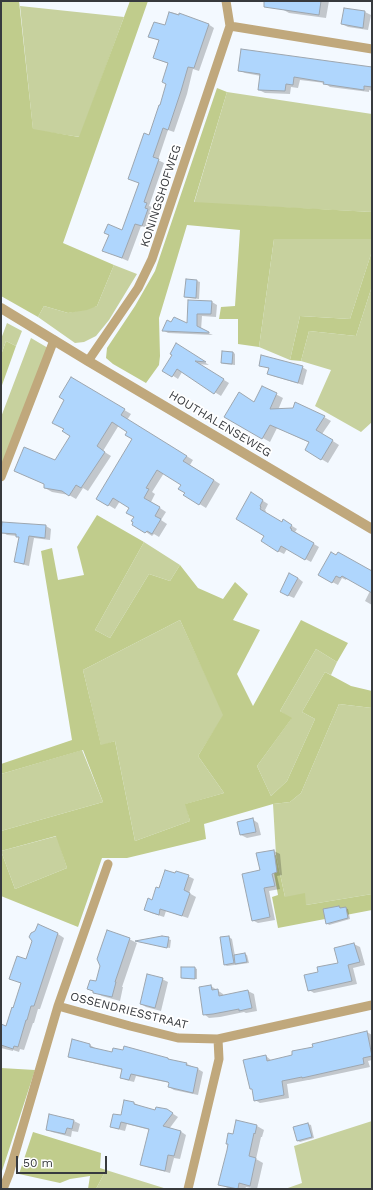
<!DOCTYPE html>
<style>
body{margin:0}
#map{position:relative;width:373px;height:1190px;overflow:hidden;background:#f3f9ff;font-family:"Work Sans",sans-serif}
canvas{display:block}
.frame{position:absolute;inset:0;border:2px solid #373a3e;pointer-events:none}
.scale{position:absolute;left:16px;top:1156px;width:91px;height:18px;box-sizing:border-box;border:2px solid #373a3e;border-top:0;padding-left:5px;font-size:12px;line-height:14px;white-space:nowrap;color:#373a3e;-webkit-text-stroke:3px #fff;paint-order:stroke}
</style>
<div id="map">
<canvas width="373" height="1190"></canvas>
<div class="frame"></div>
<div class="scale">50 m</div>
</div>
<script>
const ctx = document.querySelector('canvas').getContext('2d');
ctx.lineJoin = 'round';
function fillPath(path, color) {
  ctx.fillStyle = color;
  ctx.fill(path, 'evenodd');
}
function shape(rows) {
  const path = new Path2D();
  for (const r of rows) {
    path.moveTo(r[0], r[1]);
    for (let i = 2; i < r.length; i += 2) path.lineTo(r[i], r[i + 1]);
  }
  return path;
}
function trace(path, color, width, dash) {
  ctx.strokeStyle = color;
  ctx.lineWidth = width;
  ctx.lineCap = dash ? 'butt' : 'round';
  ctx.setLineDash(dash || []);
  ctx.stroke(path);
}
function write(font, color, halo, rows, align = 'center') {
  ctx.font = font + ' "Work Sans",sans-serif';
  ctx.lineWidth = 3.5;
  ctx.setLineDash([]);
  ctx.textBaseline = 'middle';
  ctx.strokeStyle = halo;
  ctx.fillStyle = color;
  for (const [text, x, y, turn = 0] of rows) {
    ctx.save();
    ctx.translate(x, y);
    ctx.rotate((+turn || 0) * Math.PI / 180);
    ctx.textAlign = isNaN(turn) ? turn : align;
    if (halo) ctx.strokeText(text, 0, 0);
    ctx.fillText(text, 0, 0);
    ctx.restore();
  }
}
fillPath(shape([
 [20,6,124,17,80,137,33,130],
 [227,92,372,114,372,212,194,203],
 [274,239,372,239,372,251,350,319,300,316,290,360,259,347],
 [114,265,137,274,109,320,96,336,84,342,75,343,38,317,44,306,68,313,97,306],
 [372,286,372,422,361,432,315,406,331,370,301,361,309,331,356,336],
 [7,323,22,331,16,346,6,341,1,355,1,339],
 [31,338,48,348,1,473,1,417],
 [144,542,180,565,170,581,149,574,110,638,95,630],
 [180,620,224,715,198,756,224,793,186,804,190,821,135,841,115,741,101,746,83,670],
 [316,649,337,662,331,675,325,672,302,712,315,719,287,781,271,796,257,766,291,719,280,711],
 [339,704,372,708,372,894,306,905,285,897,276,855,273,804,290,802,301,793],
 [82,750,103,802,1,831,1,774],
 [57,836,67,868,15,889,1,851],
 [372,1121,372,1189,285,1189,302,1183,294,1146],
 [106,1170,167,1189,96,1189]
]), '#c7d19e');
fillPath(shape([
 [1,1,19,1,33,129,79,137,130,1,148,1,63,243,114,265,97,306,87,310,68,313,44,306,38,317,1,296],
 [217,88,227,92,194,202,372,212,372,239,274,239,259,347,238,344,238,319,219,319,221,307,235,306,240,230,187,225,159,318,160,356,159,365,146,383,113,364,106,358,107,348,135,306,155,271],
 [372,251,372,286,356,336,309,331,301,361,290,360,300,316,350,319],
 [6,341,16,346,1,388,1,355],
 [97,515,144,542,95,630,110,638,149,574,170,581,180,565,198,588,223,599,235,582,248,594,233,620,260,630,237,674,253,706,301,620,348,643,337,662,316,649,280,711,292,718,257,766,271,796,287,781,315,719,302,712,325,672,351,686,372,691,372,708,339,704,301,793,290,802,273,804,204,824,206,839,127,858,102,858,78,927,1,896,1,831,103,802,83,750,1,774,1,764,72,740,41,551,52,548,58,580,84,575,77,547],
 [180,620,223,715,198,756,224,793,185,804,190,821,135,841,115,741,101,745,83,670],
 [56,836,67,868,15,889,1,851],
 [276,855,285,897,305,893,306,905,372,894,372,910,278,928,272,897,278,895,271,857],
 [1,1068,35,1070,1,1174],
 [33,1132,101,1153,100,1168,106,1170,96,1189,88,1189,90,1176,70,1179,60,1183,19,1174]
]), '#c0cc8c');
fillPath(shape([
 [262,1,329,1,326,18,289,13,282,9],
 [345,9,365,12,371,15,368,30,348,27,342,24],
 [171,12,208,24,214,28,199,71,193,69,187,94,174,132,168,130,158,160,164,163,149,206,152,207,150,211,153,213,148,228,141,226,128,261,109,253,122,231,139,183,129,178,149,136,161,107,167,84,169,64,154,58,160,41,149,36,166,26],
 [239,70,372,73,372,91,369,90,369,92,330,87,325,83,300,80,298,88,291,87,290,94,265,93,259,90,261,76,245,73],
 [187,280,197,281,200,282,199,299,188,298,185,297],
 [189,301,212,302,217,305,216,317,202,316,201,330,213,335,168,333,163,330,172,323,188,324],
 [177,345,209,365,198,364,229,383,221,396,182,372,178,379,164,370,173,355],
 [233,352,235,354,235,365,224,364,222,363],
 [260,365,302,367,307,370,303,385,273,376,268,373,270,369],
 [71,378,131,414,127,420,193,460,190,465,220,484,206,508,185,495,186,492,182,485,164,473,152,492,155,494,151,502,166,512,161,520,167,524,159,537,154,534,152,536,146,532,135,517,130,507,120,501,115,509,97,498,133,438,129,431,119,425,103,451,111,456,88,491,83,488,76,499,69,495,52,492,45,488,56,461,71,436,65,429,65,400],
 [262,387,283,398,278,410,324,417,331,421,322,434,339,445,328,463,306,450,310,443,277,428,270,442,225,417,255,403],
 [252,494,268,504,265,510,266,511,265,513,282,523,284,521,297,529,295,532,297,533,297,534,319,547,311,562,287,549,284,554,278,551,266,535],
 [3,523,46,526,51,529,50,540,34,538,29,566,21,564,16,561,20,538,17,536,7,535,2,532],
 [372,572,372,605,365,601,370,591,347,578,346,580,342,578,338,585,319,575],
 [298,578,303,582,294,598,287,595],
 [252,819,258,823,261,835,247,838,241,835,238,823],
 [274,851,280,854,282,875,277,876,280,889,269,891,275,920,258,923,252,920,261,871],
 [176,874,188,876,194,879,189,893,196,897,188,918,166,911,164,917,151,913,146,910],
 [339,907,342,909,345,908,348,909,350,919,329,925,327,923],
 [58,934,64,938,40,1009,38,1009,34,1023,33,1023,24,1050,20,1049,19,1052,13,1050,13,1051,1,1048,1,1025,7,1027,14,1009,22,984,11,978,26,960,33,941],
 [162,937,171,940,170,948,139,942],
 [229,937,232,939,235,956,245,954,247,955,249,963,227,966,225,965],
 [129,939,137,943,122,987,123,987,120,1001,102,996,89,989,97,982],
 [354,944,360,947,365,965,353,968,357,984,314,993,309,990,319,973,339,964],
 [195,968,197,969,197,979,185,979,182,978],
 [162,979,168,982,161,1011,146,1007,141,1004],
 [211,986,223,994,224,996,248,991,254,994,257,1011,246,1013,244,1012,220,1017,209,1018,204,1014],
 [367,1032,372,1035,372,1060,368,1061,370,1067,309,1080,308,1080,287,1084,289,1098,260,1103,255,1100,266,1056,272,1061,294,1056,314,1047],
 [73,1040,90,1045,95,1048,95,1049,112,1054,168,1058,171,1061,187,1064,198,1069,203,1072,198,1095,174,1090,169,1087,170,1083,136,1076,134,1082,126,1080,121,1077,123,1070,75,1059,69,1056],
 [134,1103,140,1106,156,1111,167,1110,178,1117,169,1129,180,1131,186,1135,180,1159,174,1158,170,1173,147,1167,141,1164,150,1130,127,1124,125,1131,117,1129,111,1126],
 [50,1115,74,1121,80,1124,78,1132,72,1131,71,1137,52,1132,47,1129],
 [237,1121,257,1126,264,1130,262,1137,261,1137,256,1159,263,1163,257,1189,246,1187,245,1189,230,1189,219,1184],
 [308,1124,311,1125,314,1138,300,1142,298,1141,294,1127]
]), '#0003');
const building = shape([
 [264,1,321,1,319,15,264,7,264,1],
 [344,8,365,11,363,28,341,24,344,8],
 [169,12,179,15,179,13,209,24,194,68,188,67,181,91,168,130,163,128,153,157,159,159,144,202,147,203,145,208,148,209,142,226,135,224,122,258,102,251,109,235,104,233,108,224,122,230,139,183,128,179,144,133,149,135,159,105,160,105,166,84,162,82,168,63,153,58,159,40,148,37,154,22,165,25,169,12],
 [241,49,372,67,372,87,364,86,364,90,323,84,324,82,294,77,293,85,286,84,285,91,258,90,260,74,238,71,241,49],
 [186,279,197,280,196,298,184,297,186,279],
 [188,300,212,301,211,314,197,314,197,326,209,332,209,333,162,331,167,320,171,322,174,317,187,323,188,300],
 [176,343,206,362,195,361,224,379,214,394,177,369,172,377,162,371,172,355,170,354,176,343],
 [222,351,233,352,232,364,221,363,222,351],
 [261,355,303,366,298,383,267,374,269,368,259,366,261,355],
 [71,377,125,409,121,415,187,456,183,461,214,480,199,505,183,495,185,493,178,489,181,485,157,470,146,488,149,489,144,498,160,507,155,516,161,519,152,534,147,531,145,533,132,525,133,522,131,521,134,517,126,513,129,508,113,498,108,506,96,499,132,439,125,435,127,432,112,422,97,446,105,452,81,488,76,485,69,496,62,491,44,488,44,484,14,471,24,447,55,460,70,436,62,431,64,429,52,423,64,400,59,397,71,377],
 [262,386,277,393,270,409,293,408,295,402,325,416,316,430,333,440,321,460,305,450,309,442,270,425,262,439,224,417,239,392,254,402,262,386],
 [251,492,263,500,260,506,261,507,260,509,282,522,283,519,292,525,290,528,292,529,291,530,314,543,305,560,281,546,278,552,261,541,264,536,236,519,251,492],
 [2,522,46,525,45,538,29,536,24,564,14,562,19,537,16,537,16,534,1,533,2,522],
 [331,552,336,555,338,552,372,571,372,593,342,576,340,578,336,576,332,583,318,575,331,552],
 [289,573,298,578,288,596,280,592,289,573],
 [253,818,256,832,240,835,237,822,253,818],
 [274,850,277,872,272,874,275,886,264,888,270,917,252,921,242,874,260,870,256,853,274,850],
 [165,870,175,873,176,871,189,875,184,890,190,893,182,916,160,909,159,915,144,910,148,898,152,900,156,887,159,888,165,870],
 [339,906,340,908,346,907,348,918,326,924,323,909,339,906],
 [38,924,58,933,34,1006,31,1006,27,1020,26,1020,18,1047,14,1046,13,1049,1,1045,1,1024,6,1026,12,1007,13,1008,21,983,9,979,17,956,26,959,32,941,29,937,31,933,35,931,38,924],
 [107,930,130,938,115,982,116,982,112,997,93,993,93,991,87,989,90,980,96,981,100,966,97,959,107,930],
 [162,936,169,937,167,948,135,941,162,936],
 [229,936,234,963,224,965,220,937,229,936],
 [354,943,360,962,348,965,352,981,308,991,304,975,318,972,317,967,338,963,334,948,354,943],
 [245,953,247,962,235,964,234,955,245,953],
 [181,967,195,967,195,979,181,978,181,967],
 [147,974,163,978,155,1008,140,1004,147,974],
 [211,985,212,990,218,989,219,996,248,990,252,1008,239,1011,239,1009,213,1014,203,1015,199,987,211,985],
 [367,1031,372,1056,363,1058,364,1064,302,1078,302,1077,282,1081,284,1095,254,1101,252,1089,250,1089,243,1060,266,1055,267,1061,292,1055,292,1051,313,1047,312,1044,367,1031],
 [72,1039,90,1044,90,1047,112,1052,113,1048,123,1050,124,1046,168,1058,168,1059,187,1063,186,1065,198,1068,193,1093,168,1087,169,1083,168,1082,131,1074,129,1080,120,1078,122,1069,68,1057,72,1039],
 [124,1100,134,1102,134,1104,155,1110,156,1107,167,1109,173,1113,163,1126,181,1131,174,1156,168,1155,165,1171,140,1165,149,1129,121,1122,119,1129,110,1127,113,1114,121,1115,124,1100],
 [49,1114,74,1120,72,1129,67,1128,65,1134,46,1130,49,1114],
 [236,1120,257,1125,255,1134,254,1133,249,1156,256,1158,250,1186,239,1183,238,1189,218,1185,227,1150,228,1144,226,1144,228,1133,233,1134,236,1120],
 [308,1123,312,1137,297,1141,293,1127,308,1123]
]);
fillPath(building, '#afd6fd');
trace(building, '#9da6af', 1);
trace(shape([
 [230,26,372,49],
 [88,361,138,288,152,259,230,26,226,1],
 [1,477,54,340],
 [58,1006,130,1026,178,1038,218,1039,372,1005],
 [3,1189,9,1174,58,1006,108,864],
 [188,1189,219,1059,218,1039]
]), '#c0a87c', 9);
trace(shape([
 [1,308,88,361,372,529]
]), '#c0a87c', 10);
write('12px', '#373a3e', '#fff', [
 ["KONINGSHOFWEG",161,196,-72],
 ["HOUTHALENSEWEG",220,424,31],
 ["OSSENDRIESSTRAAT",129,1011,14]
]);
</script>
